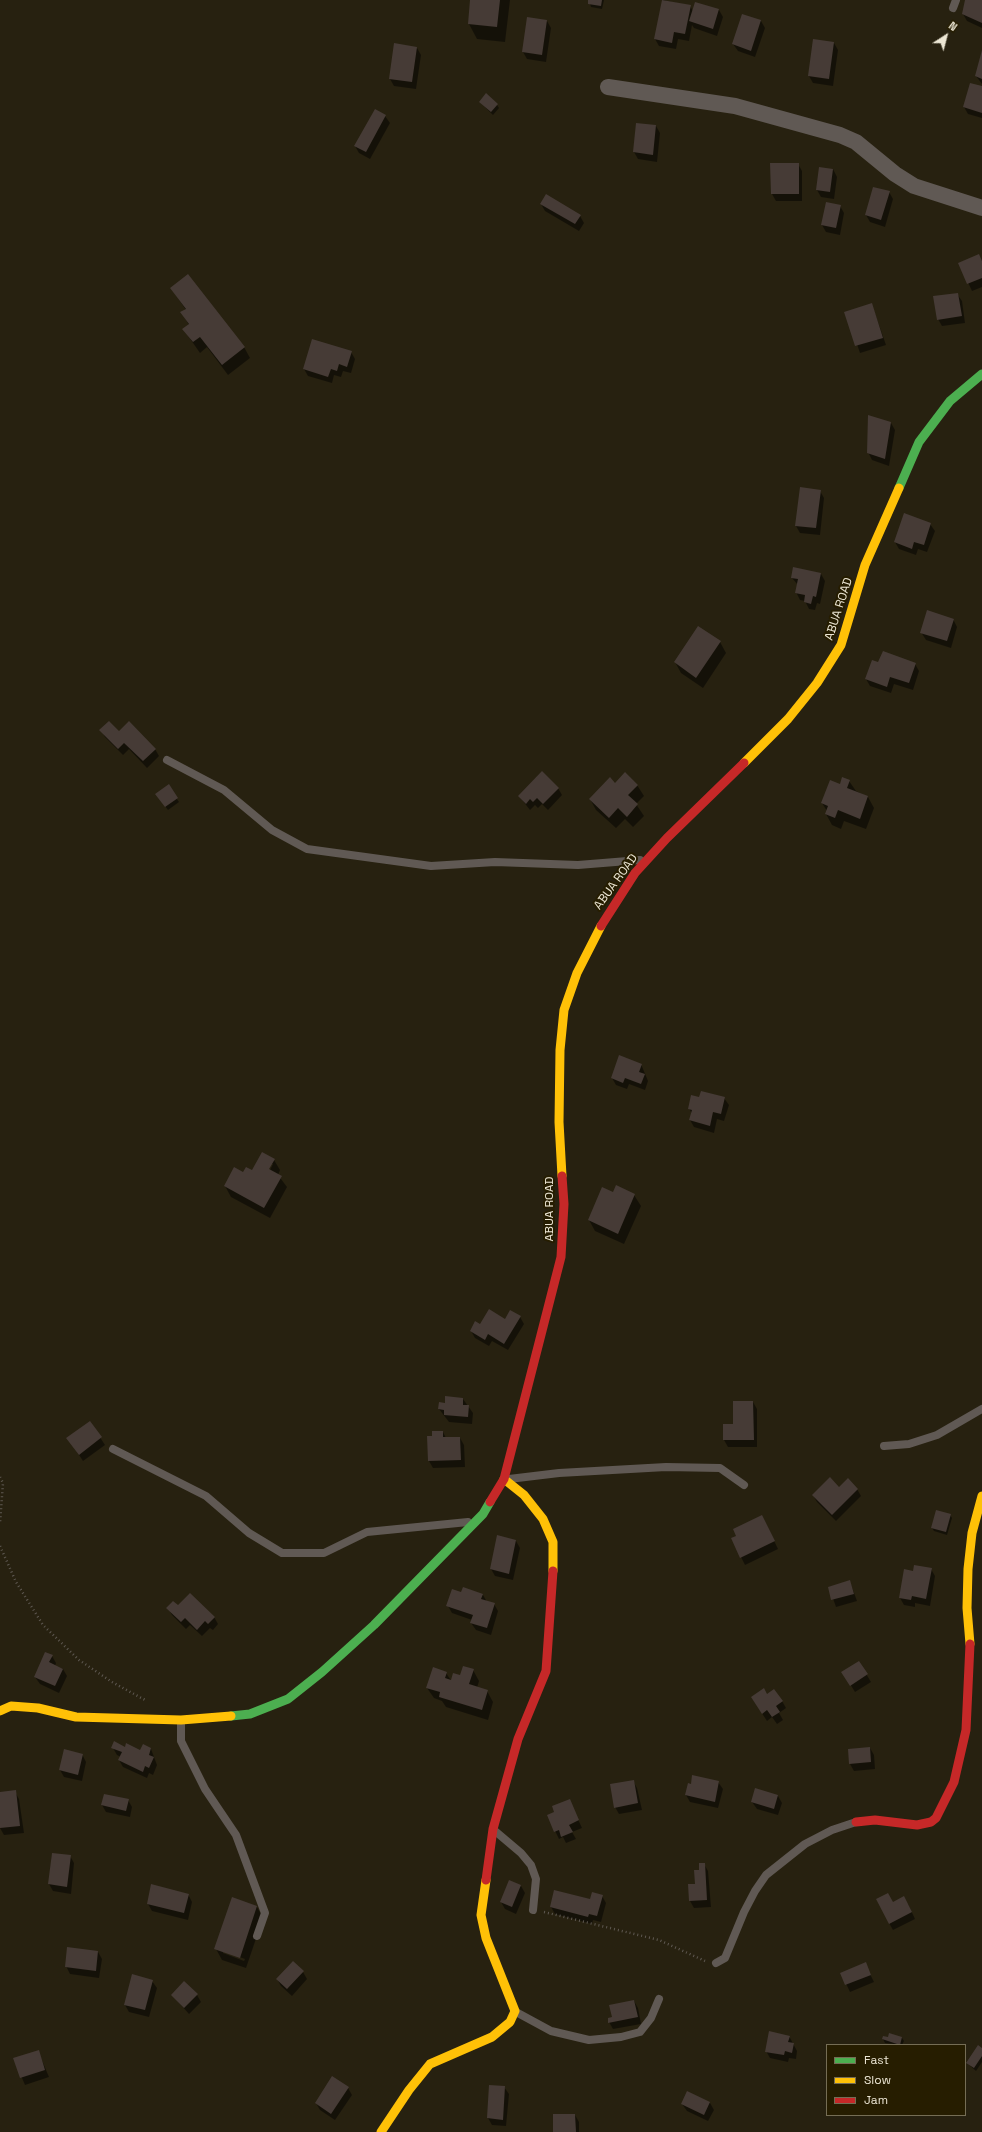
<!DOCTYPE html>
<style>
body{margin:0}
#map{position:relative;width:982px;height:2132px;overflow:hidden;background:#272110;font-family:"Space Grotesk",sans-serif}
canvas{display:block}
.legend{position:absolute;left:826px;top:2044px;width:140px;height:72px;box-sizing:border-box;background:#261d00;border:1px solid #756d55;margin:0;padding:5px 7px;list-style:none;font-size:12px;color:#ece6d4}
.legend li{display:flex;align-items:center;gap:8px;height:20px}
.legend b{width:20px;border:1px solid #756d55}
.north{position:absolute;left:926px;top:16px;width:40px;height:40px;-webkit-text-stroke:3px #261d00;paint-order:stroke;rotate:36deg;font-size:11px;font-weight:700;line-height:16px;text-align:center;color:#ece6d4}
.north::after{content:'';display:block;margin:auto;width:14px;height:18px;background:#ece6d4;clip-path:polygon(50% 0,100% 100%,50% 72%,0 100%)}
</style>
<div id="map">
<canvas width="982" height="2132"></canvas>
<ul class="legend">
<li><b style="height:5px;background:#4caf50"></b>Fast</li>
<li><b style="height:5px;background:#ffc107"></b>Slow</li>
<li><b style="height:5px;background:#c62828"></b>Jam</li>
</ul>
<div class="north">N</div>
</div>
<script>
const ctx = document.querySelector('canvas').getContext('2d');
ctx.lineJoin = 'round';
function fillPath(path, color) {
  ctx.fillStyle = color;
  ctx.fill(path, 'evenodd');
}
function shape(rows) {
  const path = new Path2D();
  for (const r of rows) {
    path.moveTo(r[0], r[1]);
    for (let i = 2; i < r.length; i += 2) path.lineTo(r[i], r[i + 1]);
  }
  return path;
}
function trace(path, color, width, dash) {
  ctx.strokeStyle = color;
  ctx.lineWidth = width;
  ctx.lineCap = dash ? 'butt' : 'round';
  ctx.setLineDash(dash || []);
  ctx.stroke(path);
}
function write(font, color, halo, rows, align = 'center') {
  ctx.font = font + ' "Space Grotesk",sans-serif';
  ctx.lineWidth = 4;
  ctx.setLineDash([]);
  ctx.textBaseline = 'middle';
  ctx.strokeStyle = halo;
  ctx.fillStyle = color;
  for (const [text, x, y, turn = 0] of rows) {
    ctx.save();
    ctx.translate(x, y);
    ctx.rotate((+turn || 0) * Math.PI / 180);
    ctx.textAlign = isNaN(turn) ? turn : align;
    if (halo) ctx.strokeText(text, 0, 0);
    ctx.fillText(text, 0, 0);
    ctx.restore();
  }
}
fillPath(shape([
 [471,0,510,0,505,42,477,39,469,24],
 [589,0,604,0,602,9,591,7],
 [663,0,690,6,693,11,719,10,723,17,717,36,694,28,692,25,689,41,678,39,676,49,659,46,655,39],
 [966,0,982,0,982,28,967,21,963,14],
 [743,15,761,21,765,28,755,57,738,51,733,44],
 [547,21,551,28,546,62,527,59,523,52],
 [834,43,838,50,833,86,813,83,809,76],
 [417,48,421,55,416,89,394,86,390,79],
 [982,51,982,84,976,76],
 [982,87,982,118,968,114,964,107],
 [480,102,497,105,499,108,493,115],
 [375,110,385,116,390,123,370,159,359,153,355,146],
 [637,124,656,126,660,133,657,162,638,159,634,152],
 [798,164,802,171,802,201,776,201,772,194],
 [833,169,837,177,834,199,821,197,817,190],
 [889,192,893,199,885,227,870,222,866,215],
 [541,204,580,216,584,223,579,231,545,211],
 [840,206,844,213,840,235,826,232,822,225],
 [979,255,982,261,982,287,972,291,959,263],
 [171,288,244,347,250,358,228,375,207,347,200,353,184,330,189,325,182,313,186,310],
 [957,294,962,301,965,323,942,326,938,319],
 [872,305,886,345,860,353,846,312],
 [351,352,355,359,351,373,343,371,341,377,334,375,332,383,308,376,304,369],
 [891,423,895,430,889,466,872,460,868,452],
 [820,491,824,498,820,535,800,533,796,526],
 [930,524,935,531,927,552,918,549,916,555,899,549,895,542],
 [821,574,825,581,820,604,817,603,815,610,809,609,805,601,800,600,796,592,798,585,792,578],
 [953,619,957,627,951,648,926,640,921,632],
 [720,642,726,653,703,688,681,673,675,662],
 [879,664,915,664,919,671,913,690,894,684,891,693,870,686,866,679],
 [101,730,119,733,155,749,159,756,147,768,129,749,123,755,105,737],
 [849,781,856,791,868,797,874,808,866,829,844,821,841,829,832,825,826,814,827,811,822,803,840,785],
 [615,784,637,785,644,796,636,804,644,816,633,827,625,819,616,828,596,810,590,799],
 [168,786,179,802,168,810,158,797],
 [558,788,562,795,548,810,542,804,538,808,535,805,530,810,519,796],
 [641,1064,648,1081,645,1090,629,1084,627,1089,616,1085,612,1078],
 [700,1098,724,1098,729,1105,724,1121,717,1119,714,1133,694,1127,690,1120,692,1114,689,1108],
 [274,1160,280,1170,278,1175,287,1187,270,1218,231,1197,225,1186,243,1173,252,1171],
 [271,1164,273,1164,268,1174,266,1173],
 [613,1193,634,1195,641,1206,624,1244,595,1231,589,1220],
 [520,1317,524,1324,508,1350,492,1341,489,1346,475,1338,471,1331,481,1326],
 [463,1399,473,1413,472,1424,449,1422,439,1409,445,1404],
 [753,1402,757,1409,757,1447,728,1447,724,1440,724,1425,734,1425],
 [90,1422,105,1445,83,1461,68,1438],
 [443,1432,446,1438,460,1438,464,1445,465,1467,433,1468,429,1461,428,1437,433,1437],
 [839,1488,857,1489,861,1496,836,1521,817,1502,813,1495],
 [950,1515,952,1518,947,1535,934,1531,932,1528],
 [766,1524,778,1549,745,1565,732,1539],
 [498,1537,516,1541,520,1548,513,1580,495,1576,491,1569],
 [931,1569,935,1576,930,1606,915,1603,915,1607,904,1605,900,1598,914,1572],
 [850,1582,857,1601,836,1607,829,1587],
 [461,1593,483,1595,487,1602,494,1604,498,1611,491,1635,476,1630,471,1623,472,1620,452,1613,448,1606],
 [178,1607,214,1617,218,1624,213,1630,210,1628,202,1636,190,1625,186,1629,172,1615,168,1608],
 [52,1656,56,1663,55,1666,63,1669,67,1676,59,1693,40,1684,35,1677],
 [859,1662,871,1682,855,1692,847,1679],
 [473,1670,479,1681,477,1688,487,1691,493,1702,488,1720,446,1707,442,1701,434,1698,427,1688,446,1673,452,1682],
 [767,1695,782,1701,786,1708,779,1713,783,1720,777,1724,772,1717,767,1721,752,1698],
 [113,1748,140,1751,151,1749,157,1765,153,1775,149,1773,147,1778,123,1767,119,1760,121,1757,117,1755],
 [870,1748,874,1755,875,1769,854,1771,850,1764],
 [82,1754,86,1762,82,1781,64,1777,60,1770],
 [633,1781,637,1788,642,1810,619,1814,615,1807],
 [718,1782,723,1789,718,1808,690,1802,686,1795,692,1785],
 [15,1792,19,1799,24,1833,4,1835,0,1828,0,1793],
 [778,1796,782,1803,778,1815,757,1809,752,1802],
 [128,1800,132,1807,130,1817,106,1812,102,1805],
 [569,1800,582,1828,572,1832,576,1839,566,1843,563,1837,559,1839,548,1816,556,1812],
 [52,1854,70,1856,74,1863,71,1894,53,1891,49,1884],
 [704,1864,708,1871,711,1907,694,1908,690,1901,689,1885,696,1885,700,1871],
 [521,1886,525,1893,516,1914,505,1909,501,1902],
 [188,1894,192,1902,188,1920,152,1911,148,1904],
 [602,1896,606,1903,601,1922,593,1920,592,1924,555,1914,551,1907,590,1900],
 [232,1899,257,1907,263,1918,246,1968,222,1960,216,1949],
 [223,1951,245,1959,244,1961,223,1953],
 [893,1903,908,1904,915,1919,893,1930,889,1923],
 [98,1952,102,1959,99,1978,70,1974,66,1966],
 [865,1964,874,1982,850,1992,841,1973],
 [303,1972,307,1979,292,1996,281,1986,277,1979],
 [152,1981,157,1988,149,2017,129,2012,125,2005],
 [172,1995,197,1995,201,2002,189,2014],
 [634,2001,638,2008,641,2024,613,2029,609,2022],
 [789,2036,797,2051,796,2059,789,2058,788,2062,770,2058,766,2051],
 [902,2038,904,2041,902,2045,885,2043,883,2039],
 [982,2049,982,2062,976,2071,967,2063],
 [38,2051,49,2077,25,2085,14,2059],
 [490,2086,504,2087,509,2094,506,2126,492,2125,488,2118],
 [348,2088,352,2095,335,2120,320,2110,316,2103],
 [710,2103,714,2110,708,2121,687,2111,682,2104],
 [575,2115,579,2122,579,2132,554,2132]
]), '#0007');
fillPath(shape([
 [470,0,500,0,497,27,468,24],
 [588,0,602,0,601,6,588,4],
 [662,0,691,5,685,34,674,32,672,43,654,39],
 [965,0,982,0,982,23,962,14],
 [695,2,719,9,713,29,689,21],
 [742,14,761,20,751,51,732,44],
 [527,17,547,20,542,55,522,52],
 [813,39,834,42,829,79,808,76],
 [394,43,417,47,412,82,389,79],
 [982,50,982,79,975,76],
 [970,83,982,86,982,113,963,107],
 [486,93,498,104,491,112,479,102],
 [375,109,386,115,366,152,354,146],
 [636,123,656,125,653,155,633,152],
 [770,163,799,163,799,194,771,194],
 [819,167,833,169,830,192,816,190],
 [873,187,890,191,881,220,865,215],
 [546,194,581,215,575,224,540,204],
 [826,202,841,205,836,228,821,225],
 [979,254,982,261,982,278,967,284,958,263],
 [188,274,245,347,222,365,200,337,193,342,182,329,189,324,180,312,186,309,170,288],
 [958,293,962,316,937,320,933,296],
 [872,303,883,338,855,346,844,312],
 [312,339,352,351,347,367,339,364,337,371,331,369,328,377,303,369],
 [868,415,891,422,885,459,867,453],
 [800,487,821,490,816,528,795,526],
 [904,513,931,523,924,545,914,542,912,549,894,542],
 [793,567,821,573,816,597,813,596,811,604,804,602,805,595,795,593,798,579,791,578],
 [927,610,954,619,947,641,920,633],
 [698,626,721,641,696,678,674,662],
 [883,651,916,663,909,683,890,677,887,687,865,679,872,660,878,662],
 [109,721,119,731,129,721,156,749,143,761,124,743,118,749,99,730],
 [542,771,559,788,543,804,537,798,533,802,530,799,526,804,518,796],
 [625,772,638,785,628,795,638,804,627,817,618,808,609,818,589,799,610,777,615,783],
 [842,777,850,780,847,788,868,796,860,819,838,810,835,818,825,814,828,806,821,803,830,780,840,784],
 [169,784,178,798,165,807,155,794],
 [619,1055,642,1064,639,1072,645,1074,641,1084,625,1078,623,1083,611,1078],
 [701,1091,725,1097,721,1114,713,1112,710,1126,689,1120,692,1110,688,1109,691,1095,699,1097],
 [262,1152,275,1159,269,1169,282,1176,264,1208,224,1186,234,1167,243,1172,246,1167,252,1170],
 [616,1185,635,1194,618,1234,588,1220,602,1187,613,1192],
 [489,1309,505,1319,510,1310,521,1316,504,1344,488,1334,485,1340,470,1331,475,1321,480,1324],
 [445,1396,463,1398,463,1405,469,1405,468,1417,444,1415,444,1410,438,1409,439,1402,445,1403],
 [733,1401,753,1401,754,1440,723,1440,723,1424,733,1424],
 [90,1421,102,1437,79,1455,66,1438],
 [432,1431,443,1431,443,1437,460,1437,461,1460,428,1461,427,1436,432,1436],
 [830,1477,839,1487,848,1478,858,1489,832,1515,812,1495],
 [936,1510,951,1514,946,1532,931,1528],
 [762,1515,775,1541,740,1558,731,1538,736,1536,733,1529],
 [497,1535,516,1540,509,1574,490,1569],
 [914,1565,932,1568,926,1599,912,1596,911,1600,899,1598,904,1569,913,1571],
 [850,1580,854,1594,831,1600,828,1587],
 [463,1587,483,1594,481,1599,495,1603,487,1628,470,1623,473,1615,446,1606,452,1589,461,1592],
 [190,1593,215,1617,208,1624,205,1621,197,1630,185,1618,181,1622,166,1608,173,1601,178,1605],
 [45,1652,53,1655,49,1662,63,1669,55,1686,34,1677],
 [859,1661,868,1674,850,1686,841,1672],
 [463,1666,474,1669,469,1684,488,1690,482,1710,439,1697,440,1692,426,1688,433,1667,447,1672,445,1678,451,1680,453,1673,460,1675],
 [764,1688,767,1694,774,1689,783,1701,776,1706,780,1712,772,1717,767,1710,762,1714,751,1697],
 [114,1741,125,1747,126,1743,140,1750,143,1744,151,1748,149,1755,154,1757,149,1768,145,1766,143,1772,118,1760,122,1752,111,1748],
 [870,1747,871,1762,849,1764,848,1749],
 [64,1749,83,1754,78,1775,59,1770],
 [692,1775,719,1781,715,1802,685,1795,688,1783,691,1784],
 [634,1780,638,1803,614,1808,610,1784],
 [755,1788,778,1795,774,1809,751,1802],
 [16,1790,20,1826,0,1828,0,1792],
 [104,1794,129,1799,126,1811,101,1805],
 [570,1799,579,1820,569,1825,573,1832,561,1837,559,1830,554,1832,547,1815,554,1812,552,1806],
 [52,1853,71,1855,67,1887,48,1884],
 [699,1863,705,1863,707,1900,689,1901,688,1884,695,1884,694,1870,699,1870],
 [509,1880,521,1885,512,1907,500,1902],
 [151,1884,189,1894,184,1913,147,1904],
 [554,1890,590,1899,592,1892,603,1895,597,1916,589,1914,588,1917,550,1907],
 [888,1893,893,1902,904,1896,912,1912,889,1924,876,1899],
 [232,1897,257,1906,240,1958,214,1949],
 [67,1947,98,1951,96,1971,65,1967],
 [293,1961,304,1971,287,1989,276,1979],
 [866,1962,871,1975,845,1985,840,1973],
 [132,1974,153,1980,145,2010,124,2005],
 [184,1981,198,1994,184,2008,171,1995],
 [634,2000,638,2017,608,2023,608,2018,612,2017,609,2005],
 [769,2031,790,2036,788,2042,794,2043,792,2053,785,2051,784,2055,765,2052],
 [889,2033,902,2037,900,2045,882,2039,883,2036,888,2037],
 [978,2045,982,2048,982,2056,974,2068,966,2063],
 [39,2050,45,2070,20,2078,13,2058],
 [332,2076,349,2087,331,2114,315,2103],
 [489,2085,505,2086,503,2120,487,2118],
 [687,2091,710,2102,704,2115,681,2104],
 [553,2114,575,2114,576,2132,553,2132]
]), '#463b36');
trace(shape([
 [0,1477,3,1483,0,1523],
 [0,1546,16,1582,43,1625,79,1660,112,1682,145,1700],
 [544,1912,659,1940,705,1961]
]), '#5f5952', 2.5, [1, 3]);
trace(shape([
 [953,8,956,0],
 [167,760,224,790,272,830,307,849,431,866,495,862,578,865,640,860],
 [884,1446,909,1444,937,1435,982,1409],
 [113,1449,206,1496,249,1533,282,1553,324,1553,367,1532,468,1522],
 [509,1479,559,1473,666,1467,720,1468,744,1485],
 [181,1721,181,1741,205,1789,236,1835,265,1913,257,1936],
 [495,1831,521,1853,531,1865,536,1879,533,1910],
 [716,1963,725,1958,744,1912,755,1891,766,1875,805,1844,832,1830,856,1822],
 [516,2012,551,2031,589,2040,621,2037,640,2032,651,2018,659,1999]
]), '#605954', 8);
trace(shape([
 [608,87,735,106,840,135,856,142,895,174,914,186,982,208]
]), '#605954', 16);
trace(shape([
 [899,488,919,442,950,401,982,374],
 [231,1716,250,1714,288,1699,322,1672,374,1625,483,1514,490,1502]
]), '#4caf50', 9);
trace(shape([
 [744,763,788,719,817,683,841,645,865,565,899,488],
 [562,1176,559,1122,560,1050,564,1010,577,973,601,926],
 [504,1479,524,1495,543,1519,553,1542,553,1571],
 [970,1644,967,1608,968,1569,972,1533,982,1496],
 [0,1711,11,1706,38,1708,76,1717,181,1720,231,1716],
 [381,2132,409,2090,430,2064,492,2037,510,2022,515,2011,486,1938,481,1915,486,1880]
]), '#ffc107', 9);
trace(shape([
 [601,926,635,873,667,838,744,763],
 [490,1502,504,1479,561,1257,564,1204,562,1176],
 [856,1822,875,1820,917,1825,931,1822,936,1818,954,1782,966,1730,970,1644],
 [486,1880,493,1829,518,1739,546,1671,553,1571]
]), '#c62828', 9);
write('12px', '#ece6d4', '#261d00', [
 ["ABUA ROAD",839,609,-72],
 ["ABUA ROAD",616,882,-54],
 ["ABUA ROAD",550,1209,-90]
]);
</script>
